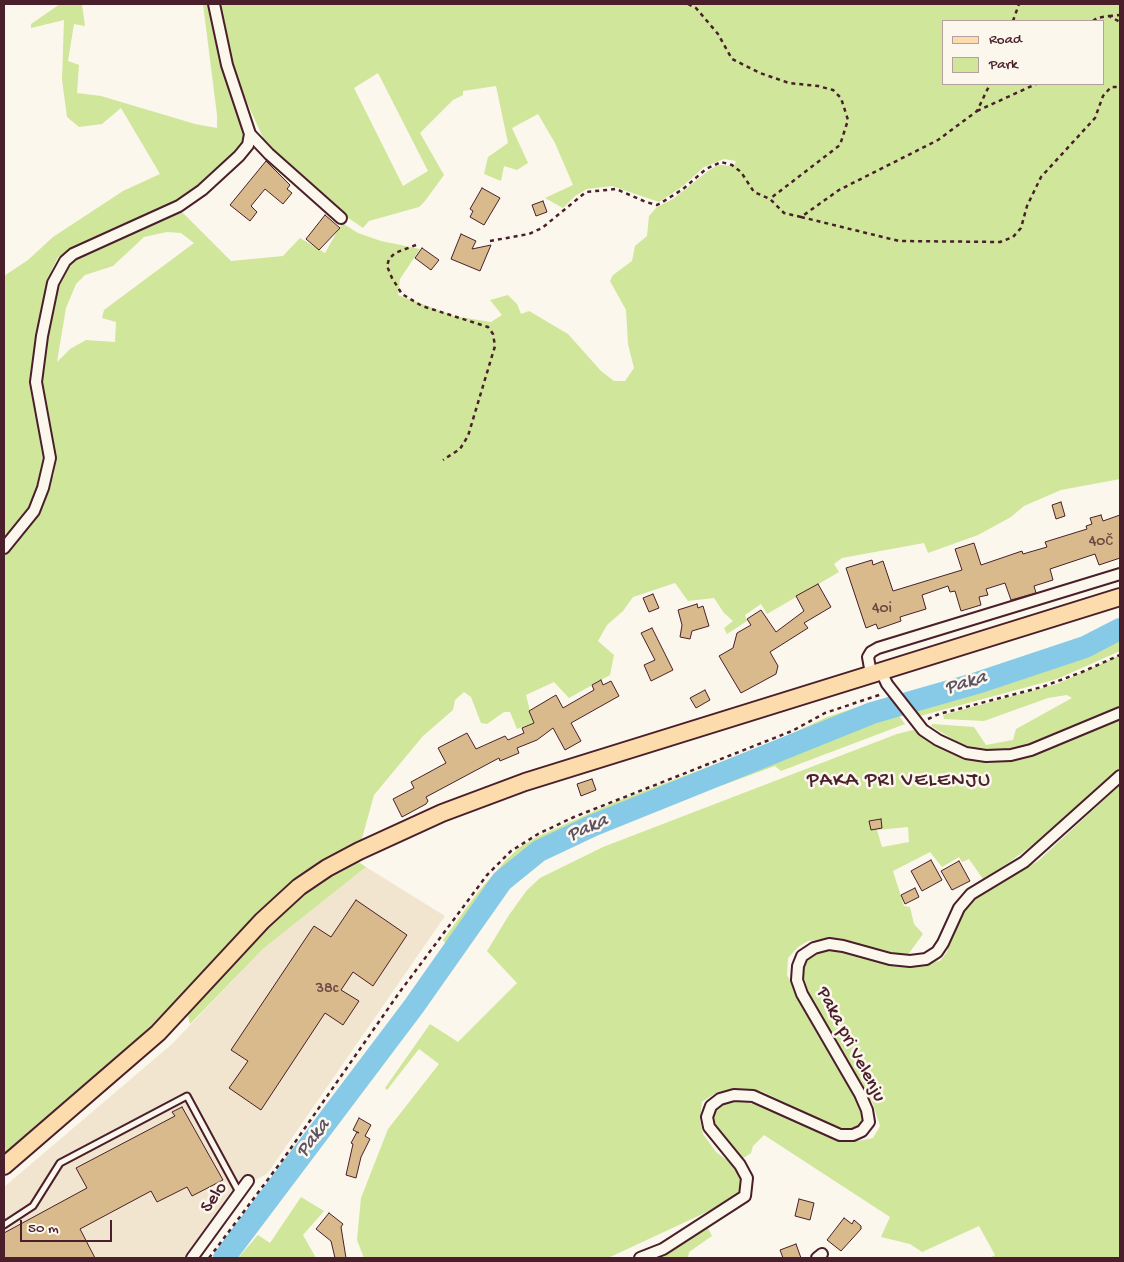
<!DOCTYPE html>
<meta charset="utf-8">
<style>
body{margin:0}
#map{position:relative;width:1124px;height:1262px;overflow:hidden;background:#fbf7ec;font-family:"Gochi Hand",sans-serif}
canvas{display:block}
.frame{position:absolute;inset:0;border:5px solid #4a1f2b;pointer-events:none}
.legend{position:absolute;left:942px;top:20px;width:162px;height:65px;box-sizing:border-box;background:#fbf7ec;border:1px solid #b4a19f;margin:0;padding:6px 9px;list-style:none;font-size:15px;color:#4a1f2b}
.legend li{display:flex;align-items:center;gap:10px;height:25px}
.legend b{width:25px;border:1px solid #b4a19f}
.scale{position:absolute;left:20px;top:1220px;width:92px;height:22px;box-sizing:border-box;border:2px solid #4a1f2b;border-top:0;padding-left:6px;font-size:15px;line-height:18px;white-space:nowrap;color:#4a1f2b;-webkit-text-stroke:4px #fbf7ec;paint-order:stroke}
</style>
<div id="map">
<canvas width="1124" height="1262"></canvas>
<div class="frame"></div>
<ul class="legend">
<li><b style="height:6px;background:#fcdcac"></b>Road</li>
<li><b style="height:14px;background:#cfe69b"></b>Park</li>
</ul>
<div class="scale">50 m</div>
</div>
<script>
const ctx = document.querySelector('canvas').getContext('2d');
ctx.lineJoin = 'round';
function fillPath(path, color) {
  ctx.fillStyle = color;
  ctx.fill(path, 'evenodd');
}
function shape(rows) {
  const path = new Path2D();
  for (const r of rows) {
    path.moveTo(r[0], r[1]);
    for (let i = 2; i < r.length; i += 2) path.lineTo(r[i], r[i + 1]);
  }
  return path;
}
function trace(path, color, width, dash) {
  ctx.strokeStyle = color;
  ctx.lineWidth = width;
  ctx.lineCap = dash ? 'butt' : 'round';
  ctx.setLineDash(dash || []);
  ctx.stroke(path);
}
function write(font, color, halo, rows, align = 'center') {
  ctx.font = font + ' "Gochi Hand",sans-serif';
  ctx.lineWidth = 5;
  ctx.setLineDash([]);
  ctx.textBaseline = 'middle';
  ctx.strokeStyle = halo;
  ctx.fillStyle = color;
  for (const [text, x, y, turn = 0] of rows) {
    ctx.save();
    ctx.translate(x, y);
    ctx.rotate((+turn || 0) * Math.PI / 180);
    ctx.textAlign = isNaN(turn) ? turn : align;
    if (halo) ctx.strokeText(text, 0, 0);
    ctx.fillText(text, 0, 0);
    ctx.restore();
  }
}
fillPath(shape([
 [366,867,445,916,267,1174,255,1180,243,1176,214,1237,198,1258,4,1258,4,1187,172,1044,264,948]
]), '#f1e5cf');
fillPath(shape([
 [60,4,82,4,85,26,74,24,68,61,79,65,77,93,101,96,195,124,217,128,217,115,203,4,211,4,246,133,243,144,195,192,169,207,58,257,52,269,47,289,38,332,33,369,46,461,43,481,25,516,4,542,4,276,28,260,53,237,123,191,160,174,121,108,102,124,79,127,67,117,62,80,64,20,31,28,31,24],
 [218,4,1120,4,1120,479,1061,490,1024,506,1011,517,978,535,928,553,924,543,842,558,834,564,839,572,767,614,761,604,745,615,747,621,727,634,724,628,733,621,724,613,714,598,688,601,675,583,633,597,623,611,607,625,598,641,614,655,610,675,569,698,554,682,526,695,533,723,517,729,510,712,504,712,487,724,481,723,471,697,464,692,455,700,453,710,423,736,374,795,361,842,302,875,283,889,199,979,125,1053,4,1154,4,556,30,524,54,474,55,455,44,402,42,366,57,285,60,276,74,258,108,245,180,210,231,261,283,256,300,238,325,253,342,223,358,233,381,241,420,249,400,279,398,295,454,316,491,322,502,315,490,300,508,295,517,304,521,314,529,311,568,334,601,371,614,381,625,381,634,368,628,344,626,310,610,281,613,275,632,261,635,246,647,236,649,216,657,207,673,199,708,171,718,165,734,166,736,161,724,159,704,167,683,186,659,202,612,186,587,189,575,196,563,208,545,198,573,185,555,143,538,114,512,128,528,163,517,170,504,166,501,181,484,174,488,157,508,143,496,86,463,91,463,95,453,100,420,133,444,175,425,201,419,207,369,221,363,228,341,213,272,152,264,140,232,69],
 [943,21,1103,21,1103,84,943,84],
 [378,73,428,171,403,186,354,88],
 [167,232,181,233,194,243,104,310,102,318,116,322,115,342,86,340,70,349,57,362,66,308,76,284,85,275,113,266,144,237],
 [1120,635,1120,651,1057,679,920,716,913,707,964,695,1048,669],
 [1120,655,1120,708,1042,741,1017,750,997,752,975,750,964,746,931,726,932,724,974,727,986,745,1013,740,1016,729,1072,698,1067,695,1048,698,984,721,944,719,943,715,1057,684],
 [886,698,891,704,633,803,541,843,508,870,466,920,447,946,443,940,478,892,506,860,520,847,539,836,615,802,774,742,827,717],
 [896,712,905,724,781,771,775,766,723,785,716,781],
 [1120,718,1120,768,1030,847,1008,863,983,879,969,859,962,862,959,857,942,867,930,852,893,871,904,906,910,907,914,924,923,934,907,956,829,938,808,941,798,947,788,958,787,975,864,1114,866,1124,857,1132,838,1128,761,1091,733,1089,714,1094,702,1102,700,1120,703,1134,716,1152,737,1167,745,1184,739,1197,608,1258,364,1258,357,1240,361,1198,388,1129,439,1064,419,1049,387,1090,385,1088,430,1024,458,1042,517,983,487,951,509,915,527,890,540,878,603,847,897,734,913,730,927,740,966,757,989,761,1015,759,1058,745],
 [908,827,909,842,882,847,877,830],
 [1120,785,1120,1258,990,1258,995,1255,979,1226,922,1252,910,1244,881,1237,890,1217,764,1135,753,1146,751,1153,742,1159,724,1141,713,1123,714,1114,722,1104,736,1099,767,1108,839,1139,858,1141,873,1138,880,1126,873,1104,811,1000,803,975,805,960,814,952,825,950,839,950,910,965,940,961,947,952,950,937,969,902,1038,861],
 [357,861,366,867,264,948,190,1024,188,1016,191,1009,284,909,303,893],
 [301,1197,324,1211,303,1235,316,1258,238,1258,258,1235,270,1243],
 [706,1224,712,1236,689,1252,688,1258,641,1258]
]), '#cfe69b');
trace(shape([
 [224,1258,414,1006,502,881,539,851,594,825,872,713,977,683,1085,647,1120,629]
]), '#86cae7', 22);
const building = shape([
 [266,161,290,185,287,189,292,193,283,204,265,189,251,206,257,212,250,221,230,205,266,161],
 [482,188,500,198,484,225,470,217,473,211,470,209,482,188],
 [543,201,547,212,536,216,532,205,543,201],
 [325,215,340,228,319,250,306,239,325,215],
 [461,234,476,241,472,249,491,245,480,271,451,259,461,234],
 [422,248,439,260,431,270,415,258,422,248],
 [1061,502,1065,516,1056,519,1052,505,1061,502],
 [1101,515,1103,521,1120,515,1120,558,1099,565,1095,554,1050,569,1053,580,1034,586,1036,593,1011,600,1005,583,986,589,988,595,979,597,981,605,961,611,955,591,950,592,948,586,922,595,926,609,900,617,901,621,878,629,876,624,866,628,846,568,872,560,873,565,883,561,893,591,962,570,955,549,974,543,981,565,1022,551,1023,554,1047,547,1045,542,1087,529,1086,526,1092,524,1090,518,1101,515],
 [818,584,831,607,804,623,808,628,770,652,778,666,776,674,741,693,719,656,733,648,737,633,751,625,747,619,761,610,776,632,804,611,796,596,818,584],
 [653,594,659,608,649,612,643,598,653,594],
 [697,604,698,608,703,606,709,626,692,631,690,639,680,637,682,625,678,610,697,604],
 [652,628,673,670,651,681,644,665,655,660,641,633,652,628],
 [601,680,603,685,611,681,619,696,571,723,581,741,565,750,553,728,537,740,517,748,519,753,500,761,499,758,426,797,428,801,426,804,402,817,393,799,414,788,411,782,446,763,438,748,467,733,476,749,505,736,508,740,524,733,522,728,534,723,529,711,556,695,563,708,594,690,592,685,601,680],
 [705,690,710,700,696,708,690,698,705,690],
 [592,779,596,790,581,796,577,784,592,779],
 [881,819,882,828,871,830,869,821,881,819],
 [931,860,942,880,922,891,911,871,931,860],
 [959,861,970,881,952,890,941,871,959,861],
 [915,888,919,897,905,904,901,895,915,888],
 [356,900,407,935,373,986,353,972,341,990,359,1001,343,1025,325,1013,261,1110,229,1088,248,1061,231,1050,314,926,331,937,356,900],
 [182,1107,223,1180,192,1196,187,1187,157,1202,151,1191,80,1229,95,1258,4,1258,4,1233,87,1188,76,1168,175,1116,172,1112,182,1107],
 [359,1118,371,1125,365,1136,370,1139,361,1157,356,1178,346,1175,353,1144,351,1143,357,1132,359,1133,353,1130,359,1118],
 [799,1199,814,1203,810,1220,795,1216,799,1199],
 [329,1213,343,1224,341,1227,346,1258,335,1258,331,1241,316,1229,329,1213],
 [844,1218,852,1224,854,1220,861,1226,861,1229,841,1251,827,1240,844,1218],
 [796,1244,801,1258,783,1258,780,1250,796,1244]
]);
fillPath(building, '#d9ba8c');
trace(building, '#4a1f2b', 1);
const lane = shape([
 [4,1225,33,1206,60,1163,187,1096,240,1194]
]);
const street = shape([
 [250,134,269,154,341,218],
 [4,548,34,511,43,488,50,458,36,382,42,336,53,283,65,261,73,254,179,206,202,190,239,156,248,145,250,134,227,65,214,4],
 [881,671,887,684,923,730,938,740,966,753,986,756,1011,755,1031,750,1120,713],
 [871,674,868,657,871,652,878,648,1120,574],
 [192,1258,248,1181],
 [640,1258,663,1249,745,1196,747,1178,740,1165,709,1127,707,1117,711,1106,720,1099,734,1095,753,1096,840,1135,853,1135,862,1131,869,1122,867,1110,860,1094,802,994,797,980,798,966,802,956,814,948,829,944,843,946,890,959,910,961,926,959,937,952,943,943,959,908,971,894,1024,862,1120,776],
 [817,1258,822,1254]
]);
const primary = shape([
 [4,1166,158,1033,262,921,299,887,327,868,359,851,442,813,525,782,1120,597]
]);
trace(lane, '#4a1f2b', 9);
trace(street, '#4a1f2b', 14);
trace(primary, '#4a1f2b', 20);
trace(shape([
 [688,4,696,8,718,34,732,59,760,73,789,83,818,86,833,90,841,98,848,120,840,145,771,198],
 [1109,16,1120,15],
 [1013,21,1019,4],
 [1093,21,1097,18,1109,16,1120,22],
 [977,111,1036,84],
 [801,217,899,241,1000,242,1013,237,1021,228,1027,206,1041,177,1095,118,1103,96,1111,87,1120,87],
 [490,241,529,234,542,228,586,192,616,189,646,202,657,205,661,203,683,189,706,169,721,162,732,165,741,172,754,192,770,199,784,213,801,217,839,190,938,140,977,111,990,84],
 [416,245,395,253,389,259,387,266,392,278,402,294,422,306,488,327,493,334,495,346,468,436,460,449,443,460],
 [928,719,939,714,1042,687,1082,672,1120,655],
 [209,1258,284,1158,399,993,487,875,511,851,538,834,574,817,792,731,825,713,882,694]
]), '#4a1f2b', 2.5, [4, 4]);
trace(lane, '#fbf7ec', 5);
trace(street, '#fbf7ec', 10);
trace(primary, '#fcdcac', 16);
write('16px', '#6e4643', null, [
 ["40č",1101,543],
 ["40i",882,610],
 ["38c",327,990]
]);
write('19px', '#4a1f2b', '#fbf7ec', [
 ["Paka pri Velenju",850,1045,62],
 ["Selo",215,1198,-55]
]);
write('italic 20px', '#5c5263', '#fbf7ec', [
 ["Paka",966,684,-17],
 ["Paka",588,829,-24],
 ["Paka",314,1139,-53]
]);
ctx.letterSpacing = '1px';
write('21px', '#4a1f2b', '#fbf7ec', [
 ["PAKA PRI VELENJU",899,782]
]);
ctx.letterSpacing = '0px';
</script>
